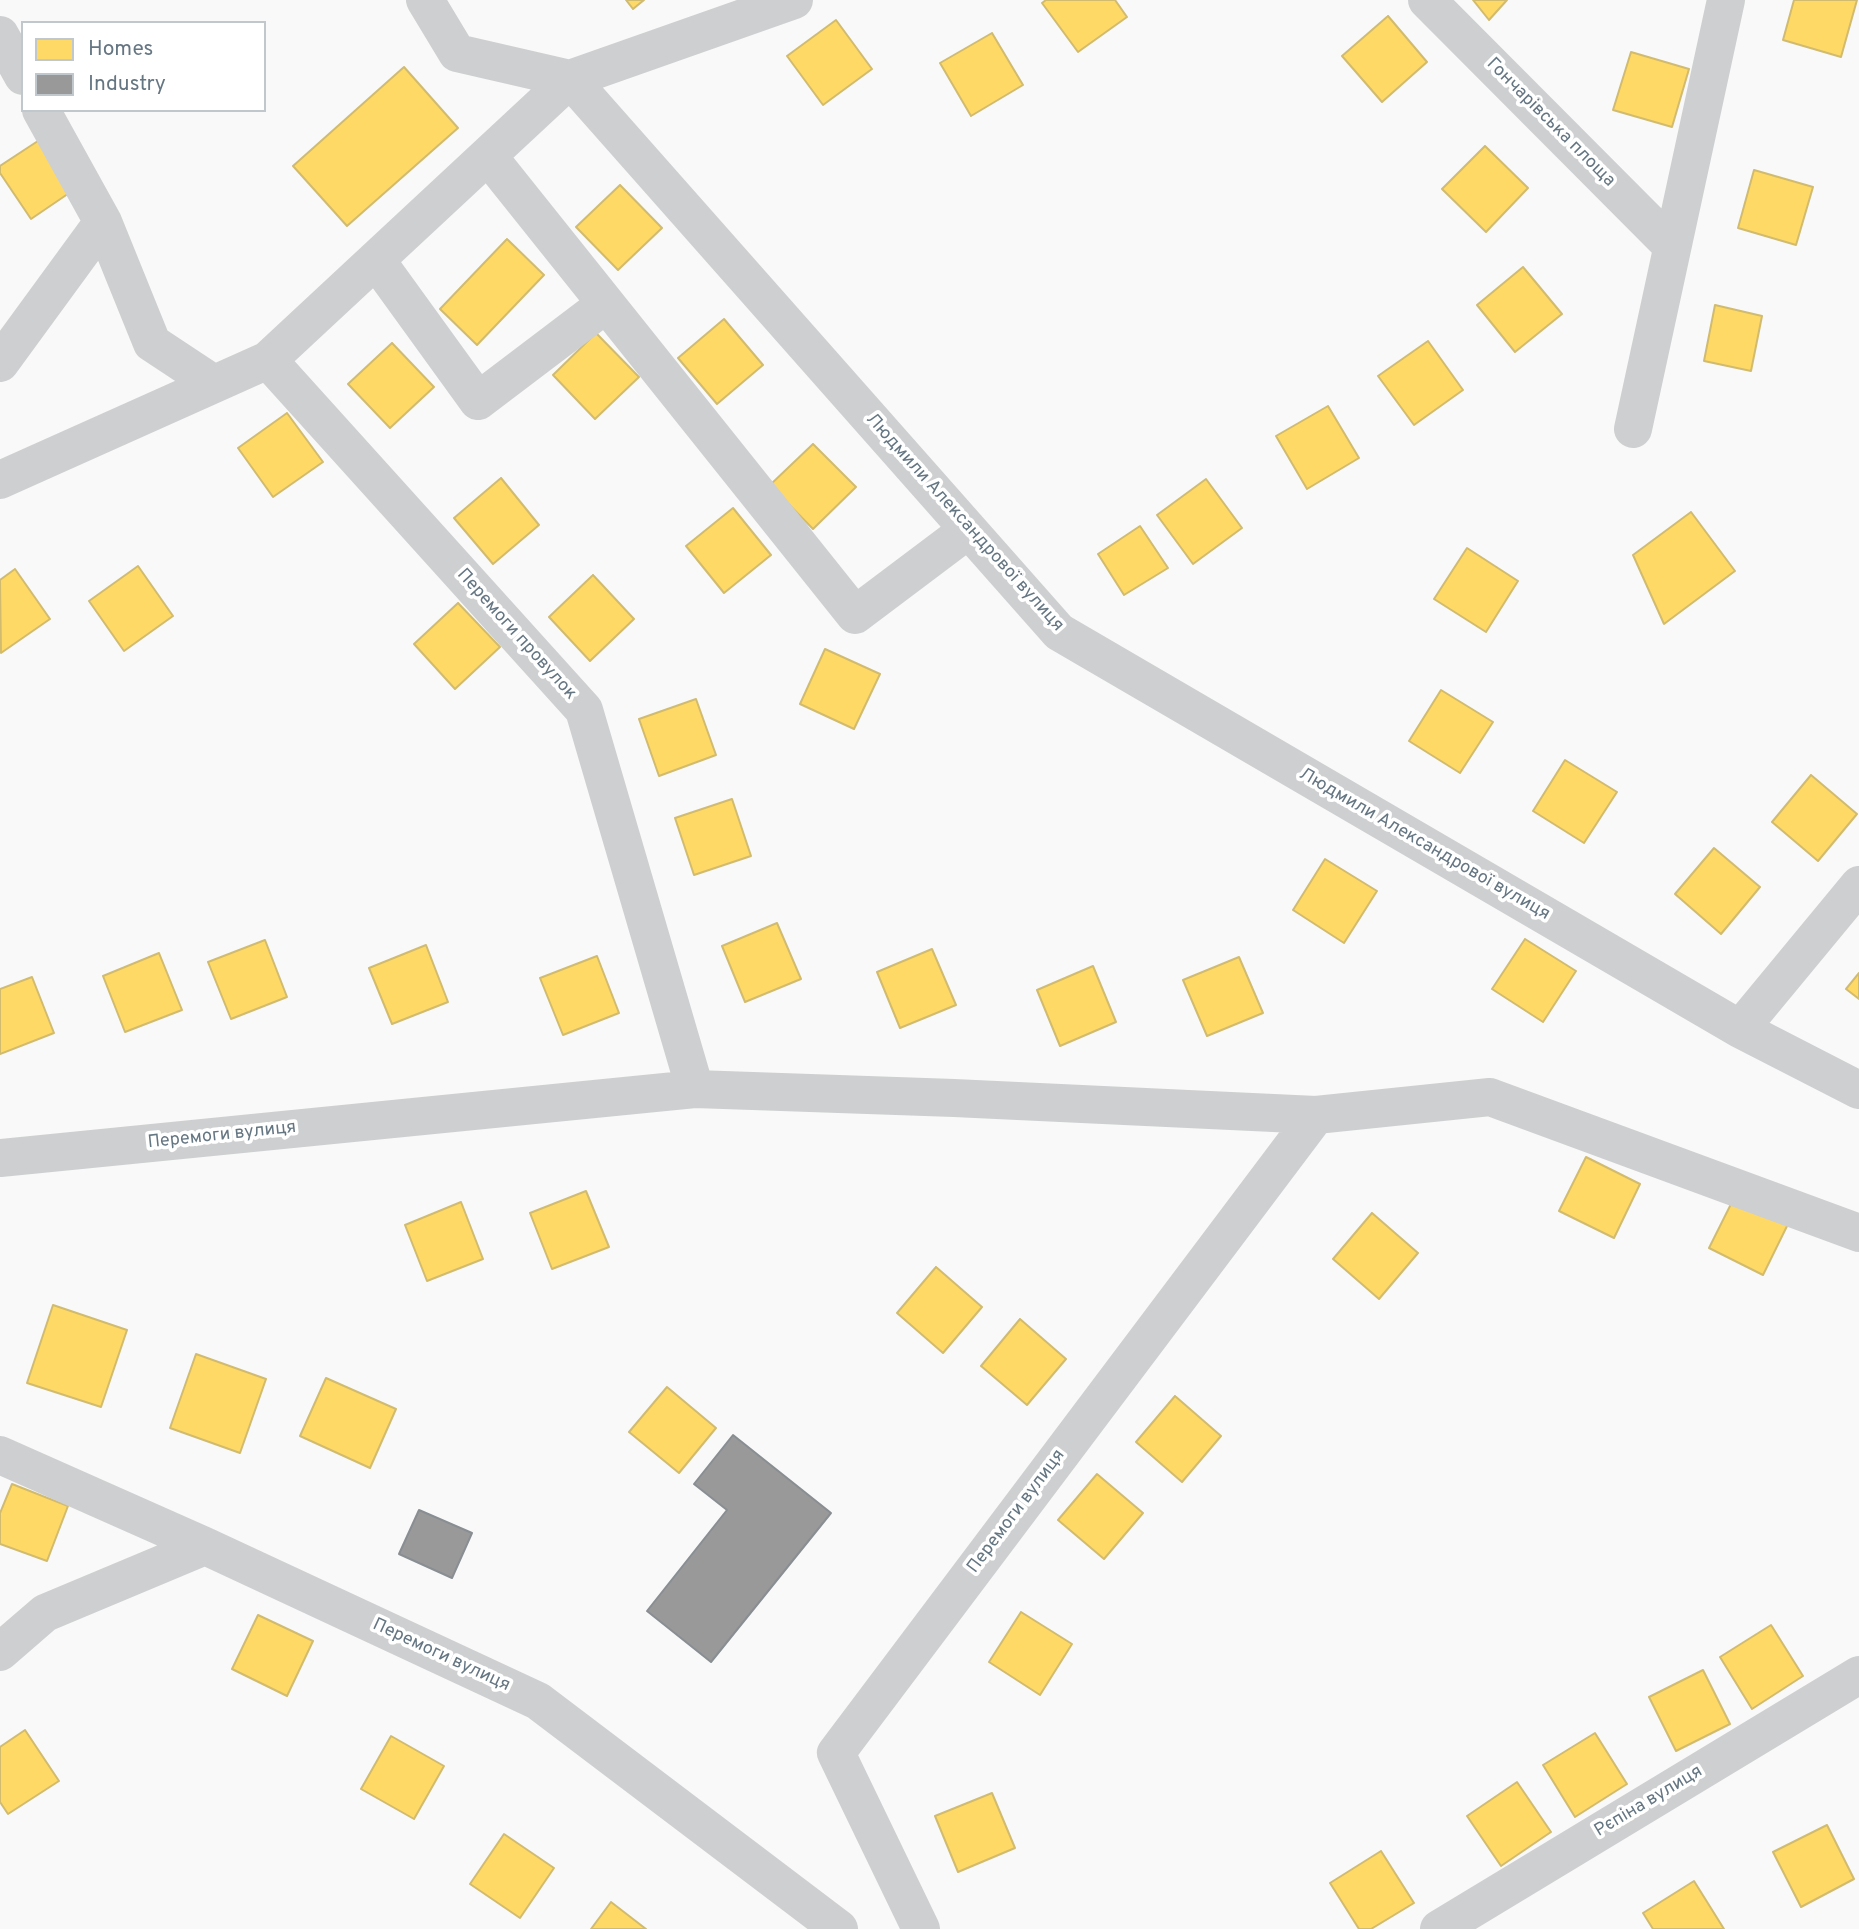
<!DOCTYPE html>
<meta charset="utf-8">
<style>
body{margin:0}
#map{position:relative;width:1859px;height:1929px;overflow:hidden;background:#f9f9f9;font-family:Overpass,sans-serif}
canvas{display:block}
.legend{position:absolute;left:21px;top:21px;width:245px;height:91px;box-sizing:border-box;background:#fff;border:2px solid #c1c8cd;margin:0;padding:9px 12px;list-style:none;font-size:21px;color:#657683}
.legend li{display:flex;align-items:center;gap:14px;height:35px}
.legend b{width:35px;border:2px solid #c1c8cd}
</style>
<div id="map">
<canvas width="1859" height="1929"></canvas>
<ul class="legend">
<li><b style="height:19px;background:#ffd966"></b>Homes</li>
<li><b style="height:19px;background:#999"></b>Industry</li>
</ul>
</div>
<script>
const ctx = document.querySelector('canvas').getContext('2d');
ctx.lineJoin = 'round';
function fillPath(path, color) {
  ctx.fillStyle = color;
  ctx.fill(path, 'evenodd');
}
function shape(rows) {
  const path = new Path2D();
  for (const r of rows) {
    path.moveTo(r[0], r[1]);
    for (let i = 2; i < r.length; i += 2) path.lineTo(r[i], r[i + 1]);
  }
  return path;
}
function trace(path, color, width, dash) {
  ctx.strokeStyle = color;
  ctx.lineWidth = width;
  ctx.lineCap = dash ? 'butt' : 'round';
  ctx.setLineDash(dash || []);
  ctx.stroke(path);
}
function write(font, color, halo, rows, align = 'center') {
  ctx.font = font + ' Overpass,sans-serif';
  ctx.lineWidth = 7;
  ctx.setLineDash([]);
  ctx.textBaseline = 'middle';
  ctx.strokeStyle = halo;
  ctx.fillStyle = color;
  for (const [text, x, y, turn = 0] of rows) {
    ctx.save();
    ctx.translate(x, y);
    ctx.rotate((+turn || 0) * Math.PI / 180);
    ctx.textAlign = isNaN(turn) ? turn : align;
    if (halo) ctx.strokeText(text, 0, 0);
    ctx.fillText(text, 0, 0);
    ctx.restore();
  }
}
const homes = shape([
 [626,0,644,0,633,9,626,0],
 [1046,0,1115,0,1127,17,1078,52,1042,3,1046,0],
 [1473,0,1507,0,1489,20,1473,0],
 [1794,0,1857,0,1841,57,1783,40,1794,0],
 [1388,16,1427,62,1382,102,1342,56,1388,16],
 [836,20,872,69,823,105,787,56,836,20],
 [992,33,1023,85,971,116,940,63,992,33],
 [1631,52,1689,69,1672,127,1613,110,1631,52],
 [404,67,458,128,347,226,293,166,404,67],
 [47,135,81,185,31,219,0,173,0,166,47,135],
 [1485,146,1528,188,1486,232,1442,189,1485,146],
 [1754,170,1813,187,1796,245,1738,228,1754,170],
 [620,185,662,228,618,270,576,227,620,185],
 [507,239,544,275,477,345,440,309,507,239],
 [1523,267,1562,314,1515,352,1477,305,1523,267],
 [1715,305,1762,316,1751,371,1704,361,1715,305],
 [724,319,763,365,717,404,678,358,724,319],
 [596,333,639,377,595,419,553,375,596,333],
 [1428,341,1463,390,1414,425,1378,376,1428,341],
 [392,343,434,387,390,428,348,384,392,343],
 [1328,406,1359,458,1307,489,1276,436,1328,406],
 [287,413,323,462,273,497,238,448,287,413],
 [813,444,856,487,813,529,770,485,813,444],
 [501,478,539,525,493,564,454,518,501,478],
 [1206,479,1242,528,1193,564,1157,515,1206,479],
 [733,508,771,555,724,593,686,546,733,508],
 [1691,512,1735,571,1664,624,1633,555,1691,512],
 [1140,526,1168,568,1124,595,1098,554,1140,526],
 [1467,548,1518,581,1486,632,1434,599,1467,548],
 [138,566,173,616,124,651,89,601,138,566],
 [15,569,50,619,1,653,0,580,15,569],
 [593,575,634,619,590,661,549,617,593,575],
 [458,603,500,647,455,689,414,644,458,603],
 [825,649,880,674,854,729,800,704,825,649],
 [1441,690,1493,722,1460,773,1409,741,1441,690],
 [696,699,716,755,659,776,639,719,696,699],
 [1565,760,1617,792,1584,843,1533,811,1565,760],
 [1811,775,1857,814,1818,861,1772,822,1811,775],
 [732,799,751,856,694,875,675,818,732,799],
 [1714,848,1760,887,1721,934,1675,894,1714,848],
 [1325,859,1377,891,1344,943,1293,910,1325,859],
 [777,923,801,979,745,1002,722,946,777,923],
 [1525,939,1576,971,1543,1022,1492,989,1525,939],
 [265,940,287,997,231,1019,208,962,265,940],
 [426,945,448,1002,392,1024,369,968,426,945],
 [932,949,956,1005,900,1028,877,972,932,949],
 [159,953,182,1010,125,1032,103,976,159,953],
 [597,956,619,1013,563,1035,540,978,597,956],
 [1239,957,1263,1013,1207,1036,1183,980,1239,957],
 [1093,966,1116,1022,1060,1046,1037,990,1093,966],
 [1859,973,1859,999,1846,989,1859,973],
 [32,977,54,1033,0,1054,0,989,32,977],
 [1586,1157,1640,1184,1614,1238,1559,1211,1586,1157],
 [586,1191,609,1247,552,1269,530,1213,586,1191],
 [1736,1194,1790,1220,1763,1275,1709,1248,1736,1194],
 [461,1202,483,1259,427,1281,405,1225,461,1202],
 [1372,1213,1418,1253,1379,1299,1333,1259,1372,1213],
 [936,1267,982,1307,943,1353,897,1313,936,1267],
 [53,1305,127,1330,101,1407,27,1383,53,1305],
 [1020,1319,1066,1359,1027,1405,981,1366,1020,1319],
 [196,1354,266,1379,240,1453,170,1428,196,1354],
 [326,1378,396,1409,370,1468,300,1436,326,1378],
 [667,1387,716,1428,679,1473,629,1432,667,1387],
 [1175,1396,1221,1436,1182,1482,1136,1442,1175,1396],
 [1097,1474,1143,1513,1104,1559,1058,1520,1097,1474],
 [12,1484,68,1506,47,1561,0,1544,0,1513,12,1484],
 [1021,1612,1072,1644,1040,1695,989,1662,1021,1612],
 [258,1615,313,1641,287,1696,232,1669,258,1615],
 [1771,1625,1803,1676,1752,1709,1720,1657,1771,1625],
 [1703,1670,1730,1724,1676,1751,1649,1697,1703,1670],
 [25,1730,59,1781,8,1814,0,1802,0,1747,25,1730],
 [1595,1733,1627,1784,1575,1817,1543,1765,1595,1733],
 [391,1736,444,1766,414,1819,361,1789,391,1736],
 [1517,1782,1551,1832,1501,1866,1467,1816,1517,1782],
 [992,1793,1015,1848,958,1872,935,1816,992,1793],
 [1827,1825,1854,1879,1801,1907,1773,1852,1827,1825],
 [504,1834,554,1868,520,1918,470,1884,504,1834],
 [1381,1851,1414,1903,1371,1929,1359,1929,1330,1883,1381,1851],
 [1694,1881,1724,1929,1653,1929,1643,1913,1694,1881],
 [611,1902,646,1929,591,1929,611,1902]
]);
fillPath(homes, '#ffd966');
trace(homes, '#d1bb6f', 2);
const industry = shape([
 [733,1435,831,1513,711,1662,647,1611,727,1510,694,1484,733,1435],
 [419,1510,472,1533,452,1578,399,1554,419,1510]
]);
fillPath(industry, '#999');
trace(industry, '#898e92', 2);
trace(shape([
 [425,0,457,53,570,79,1059,632,1740,1029,1859,1090],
 [1427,0,1672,246],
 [0,35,23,76],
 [41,110,103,222,152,343,214,384],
 [488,156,855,615,968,530],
 [376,260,478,401,606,304],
 [268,360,584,710,695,1089],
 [0,363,103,222],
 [1633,429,1726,0],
 [0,480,268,360,570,79,794,0],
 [1740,1029,1859,885],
 [0,1158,695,1089,954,1098,1316,1115,1490,1097,1859,1233],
 [0,1455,205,1546,538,1701,839,1929],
 [0,1652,45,1613,205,1546],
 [921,1929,836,1753,1316,1115],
 [1439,1929,1859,1675]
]), '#cecfd0', 38);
write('18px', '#657683', '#fff', [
 ["Гончарівська площа",1550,123,45],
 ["Людмили Александрової вулиця",964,523,48],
 ["Перемоги провулок",516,635,48],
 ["Людмили Александрової вулиця",1424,845,30],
 ["Перемоги вулиця",222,1136,-6],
 ["Перемоги вулиця",1017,1512,-53],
 ["Перемоги вулиця",441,1656,25],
 ["Рєпіна вулиця",1649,1802,-31]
]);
</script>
